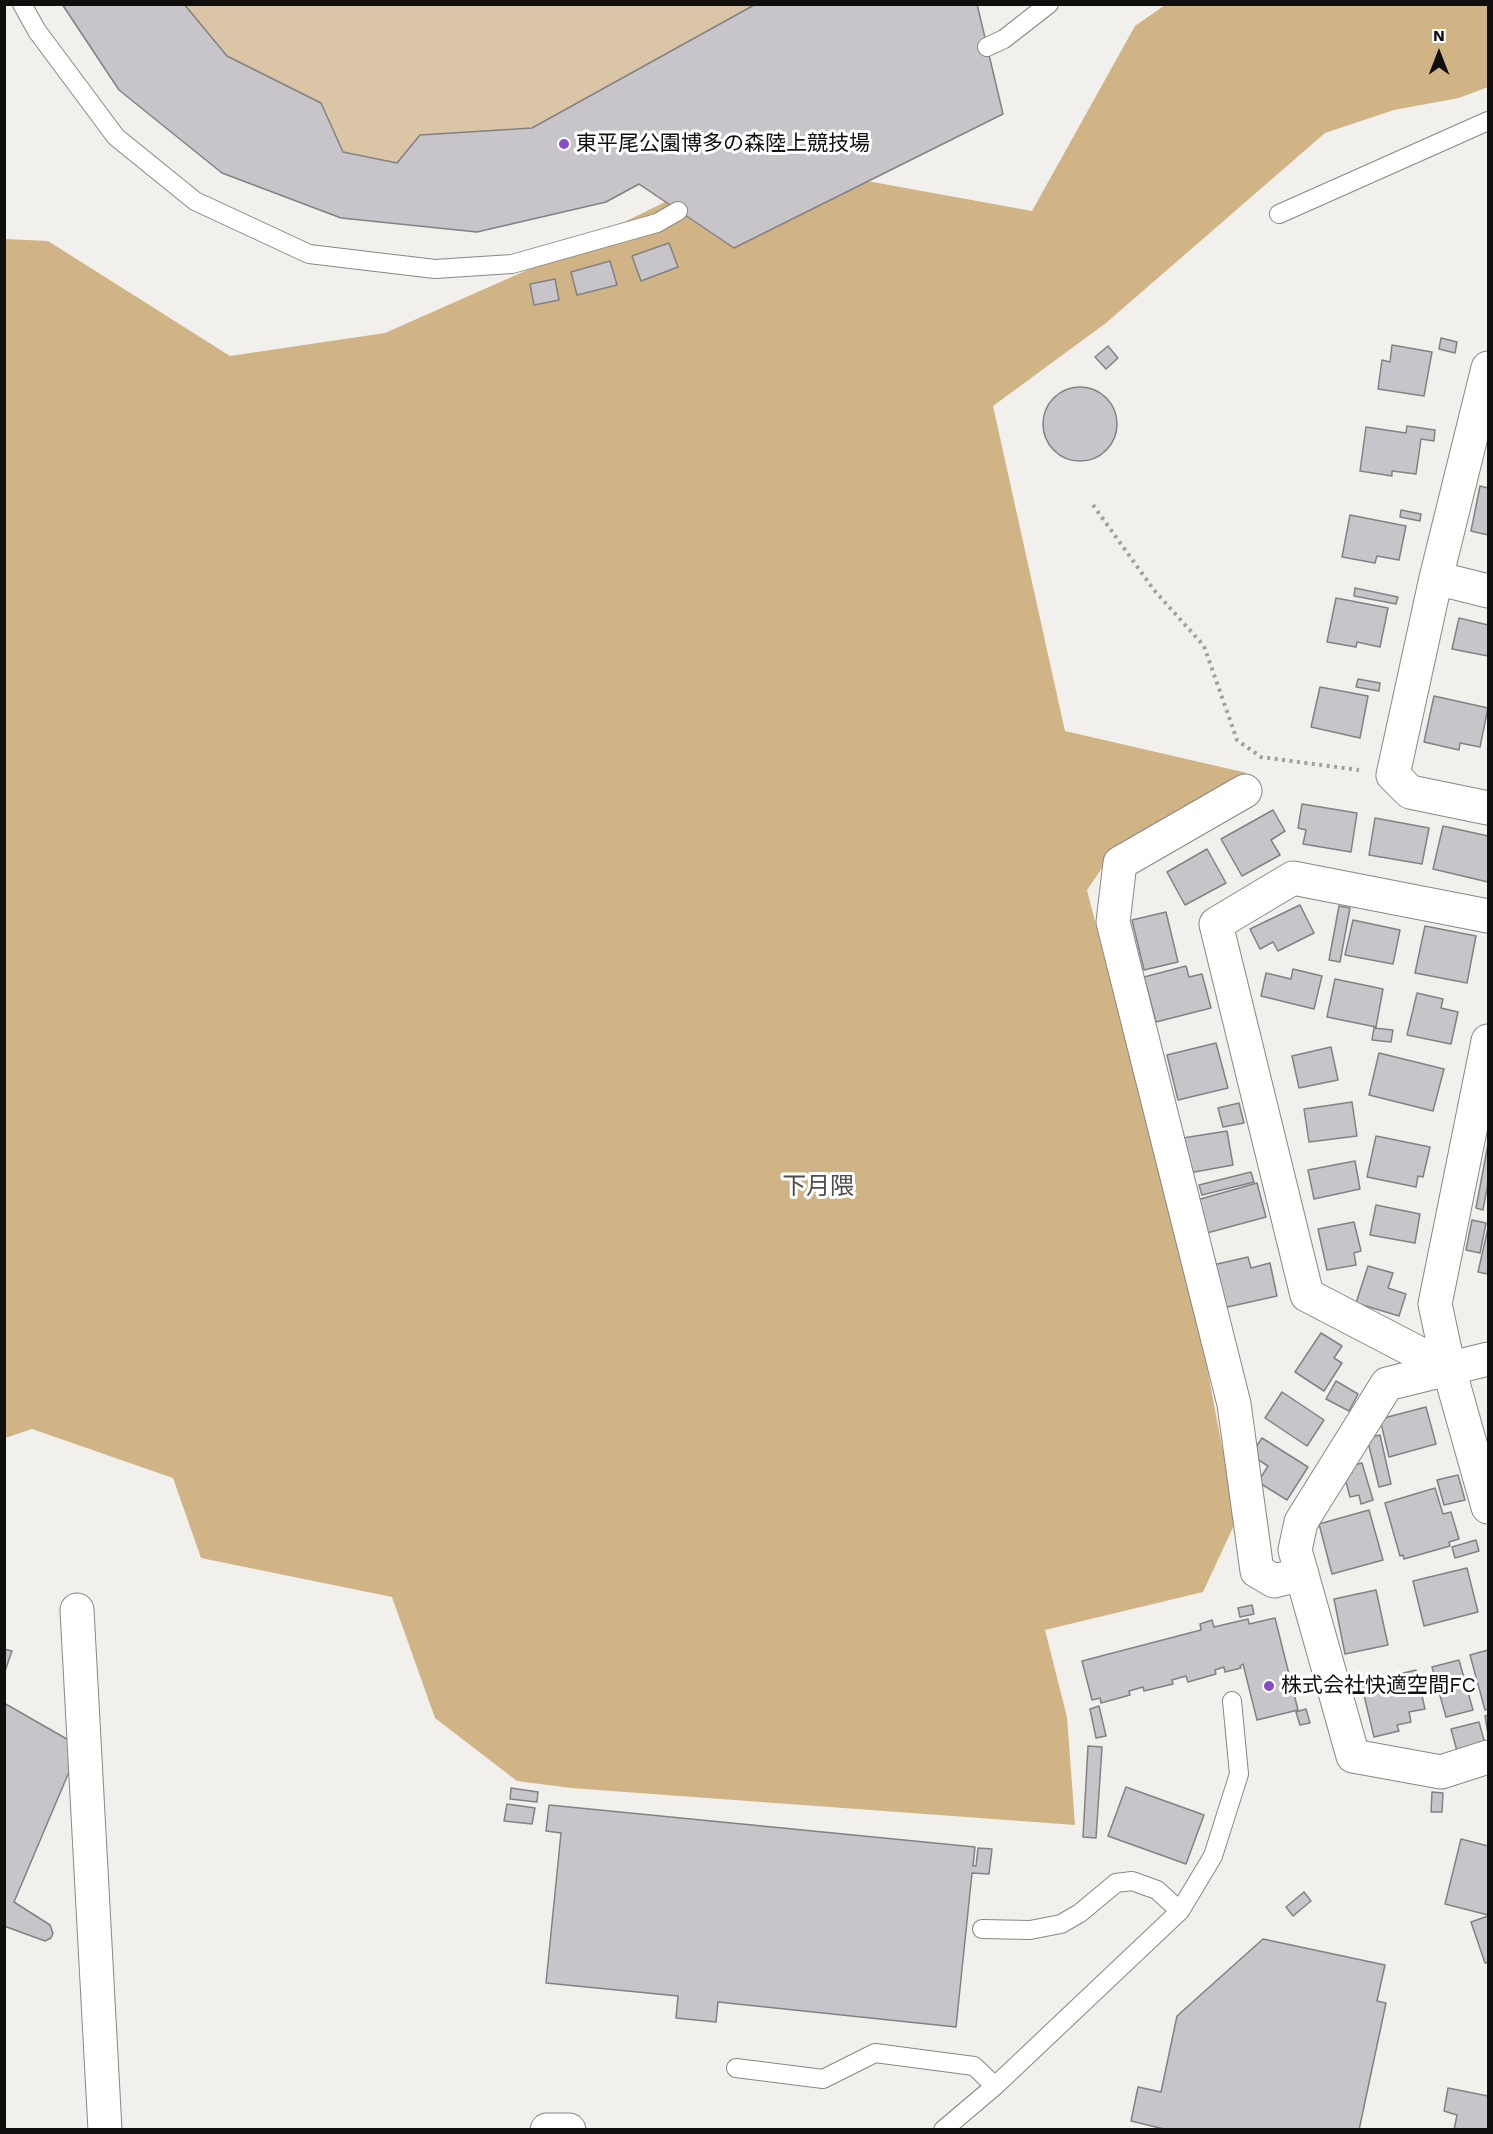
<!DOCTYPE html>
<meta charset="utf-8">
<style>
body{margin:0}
#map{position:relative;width:1493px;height:2134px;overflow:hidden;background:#f2f0ec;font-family:"Work Sans",sans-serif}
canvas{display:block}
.frame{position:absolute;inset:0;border:6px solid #100f0e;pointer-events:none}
.north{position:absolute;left:1409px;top:24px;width:60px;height:60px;-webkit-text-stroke:4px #fff;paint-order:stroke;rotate:0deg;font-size:16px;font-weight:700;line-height:24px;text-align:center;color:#100f0e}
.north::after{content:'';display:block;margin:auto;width:21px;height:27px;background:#100f0e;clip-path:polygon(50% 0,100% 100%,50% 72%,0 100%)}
</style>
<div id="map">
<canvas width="1493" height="2134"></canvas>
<div class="frame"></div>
<div class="north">N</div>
</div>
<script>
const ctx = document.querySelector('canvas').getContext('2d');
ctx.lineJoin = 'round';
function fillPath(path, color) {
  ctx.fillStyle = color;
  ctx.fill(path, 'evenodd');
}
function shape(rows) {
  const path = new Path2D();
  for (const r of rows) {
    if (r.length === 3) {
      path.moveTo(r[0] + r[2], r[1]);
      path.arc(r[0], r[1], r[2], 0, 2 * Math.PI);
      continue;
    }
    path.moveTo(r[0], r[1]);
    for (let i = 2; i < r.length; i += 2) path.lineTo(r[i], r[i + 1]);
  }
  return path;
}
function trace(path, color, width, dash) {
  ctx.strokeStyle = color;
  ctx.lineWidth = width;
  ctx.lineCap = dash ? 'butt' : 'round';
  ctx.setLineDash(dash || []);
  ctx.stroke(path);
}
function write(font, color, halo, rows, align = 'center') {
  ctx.font = font + ' "Work Sans","Noto Sans JP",sans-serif';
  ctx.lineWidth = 6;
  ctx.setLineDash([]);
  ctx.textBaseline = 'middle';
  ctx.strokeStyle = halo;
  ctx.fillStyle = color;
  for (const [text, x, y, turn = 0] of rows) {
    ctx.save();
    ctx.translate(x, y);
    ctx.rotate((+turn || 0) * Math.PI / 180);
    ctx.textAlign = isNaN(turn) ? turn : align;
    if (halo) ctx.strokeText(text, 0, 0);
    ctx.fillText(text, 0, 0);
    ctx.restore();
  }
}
fillPath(shape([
 [62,5,977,5,1003,114,734,248,639,185,606,202,477,232,341,218,222,173,119,90]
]), '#dac6a6');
fillPath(shape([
 [1165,5,1488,5,1488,87,1459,98,1394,110,1325,133,1106,323,993,406,1065,731,1247,773,1113,852,1087,890,1200,1330,1236,1521,1203,1592,1045,1630,1067,1717,1075,1825,571,1788,517,1781,435,1718,392,1597,201,1558,173,1478,32,1429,5,1438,5,239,48,241,230,356,385,333,525,271,665,202,734,248,867,181,1032,211,1135,26]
]), '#d1b485');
const building = shape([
 [62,4,184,4,227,56,321,103,343,152,397,163,420,135,532,128,756,4,977,4,1003,114,734,248,639,184,606,202,477,232,341,218,222,173,119,90,62,4],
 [669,243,678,267,641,281,632,256,669,243],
 [610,261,617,285,577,295,571,272,610,261],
 [555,279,559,300,534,305,530,284,555,279],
 [1441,338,1457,342,1455,353,1439,349,1441,338],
 [1392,345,1432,352,1424,396,1378,389,1382,360,1390,362,1392,345],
 [1108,346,1118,358,1106,369,1095,357,1108,346],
 [1080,424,37],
 [1407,426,1435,430,1434,441,1421,439,1416,474,1392,471,1392,476,1360,471,1366,427,1406,433,1407,426],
 [1480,486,1488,488,1488,535,1471,531,1480,486],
 [1401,510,1421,514,1420,521,1400,517,1401,510],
 [1350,515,1406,526,1399,560,1377,556,1375,563,1342,557,1350,515],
 [1355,588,1398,597,1396,604,1354,596,1355,588],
 [1336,598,1388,608,1380,647,1357,642,1356,647,1327,642,1336,598],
 [1459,618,1488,625,1488,656,1452,649,1459,618],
 [1358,679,1380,683,1379,691,1356,687,1358,679],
 [1320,687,1368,696,1360,738,1311,727,1320,687],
 [1434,696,1488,708,1480,747,1460,743,1459,750,1424,742,1434,696],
 [1302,804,1357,813,1351,852,1303,844,1306,830,1298,828,1302,804],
 [1273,810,1285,831,1271,840,1280,855,1242,876,1221,839,1273,810],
 [1375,818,1429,828,1422,864,1369,855,1375,818],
 [1443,826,1488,836,1488,882,1433,869,1443,826],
 [1207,849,1226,883,1185,905,1167,872,1207,849],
 [1300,905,1314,933,1278,951,1273,942,1260,949,1250,929,1300,905],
 [1339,906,1350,908,1340,962,1329,960,1339,906],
 [1166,912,1178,962,1144,970,1132,920,1166,912],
 [1353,920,1400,930,1393,964,1345,955,1353,920],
 [1425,926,1476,936,1467,983,1415,973,1425,926],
 [1186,966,1189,977,1202,974,1211,1008,1156,1022,1144,977,1186,966],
 [1293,969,1322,976,1314,1009,1261,996,1266,973,1291,979,1293,969],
 [1335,979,1383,989,1376,1027,1327,1017,1335,979],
 [1417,993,1443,999,1441,1008,1458,1012,1451,1044,1407,1035,1417,993],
 [1374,1028,1393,1030,1391,1042,1372,1040,1374,1028],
 [1216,1043,1228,1088,1178,1100,1167,1055,1216,1043],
 [1331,1047,1338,1080,1299,1088,1292,1056,1331,1047],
 [1379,1053,1444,1069,1433,1111,1369,1095,1379,1053],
 [1352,1102,1357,1136,1309,1142,1304,1109,1352,1102],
 [1239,1103,1244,1123,1223,1127,1218,1108,1239,1103],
 [1227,1131,1233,1165,1189,1173,1183,1138,1227,1131],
 [1376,1136,1430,1147,1423,1177,1418,1176,1416,1187,1367,1177,1376,1136],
 [1488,1144,1488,1183,1483,1210,1476,1208,1488,1144],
 [1355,1161,1360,1189,1314,1199,1308,1170,1355,1161],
 [1251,1172,1254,1182,1202,1195,1199,1185,1251,1172],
 [1257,1183,1266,1217,1207,1233,1197,1200,1257,1183],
 [1376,1205,1420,1214,1415,1243,1370,1235,1376,1205],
 [1472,1220,1486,1223,1480,1253,1466,1250,1472,1220],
 [1354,1222,1361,1251,1354,1253,1356,1265,1327,1270,1318,1229,1354,1222],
 [1488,1228,1488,1274,1478,1272,1488,1228],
 [1248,1257,1251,1268,1270,1263,1277,1296,1223,1308,1213,1265,1248,1257],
 [1368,1266,1393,1273,1388,1288,1406,1294,1399,1316,1356,1303,1368,1266],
 [1321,1333,1342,1346,1334,1358,1342,1363,1324,1391,1295,1372,1321,1333],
 [1336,1381,1358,1394,1349,1411,1326,1399,1336,1381],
 [1282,1392,1324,1420,1307,1446,1265,1418,1282,1392],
 [1426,1407,1436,1444,1389,1457,1380,1419,1426,1407],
 [1380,1435,1391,1484,1379,1487,1367,1438,1380,1435],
 [1262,1438,1308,1467,1287,1500,1258,1482,1268,1466,1251,1455,1262,1438],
 [1362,1463,1373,1500,1361,1504,1359,1495,1350,1497,1344,1475,1352,1473,1350,1466,1362,1463],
 [1458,1475,1465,1500,1444,1505,1437,1480,1458,1475],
 [1435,1488,1443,1514,1451,1512,1459,1539,1449,1542,1450,1546,1404,1559,1403,1555,1400,1556,1385,1503,1435,1488],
 [1369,1510,1383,1560,1332,1574,1319,1524,1369,1510],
 [1476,1540,1479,1551,1455,1558,1452,1547,1476,1540],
 [1467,1568,1478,1612,1424,1626,1413,1581,1467,1568],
 [1376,1590,1388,1645,1345,1654,1334,1599,1376,1590],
 [1252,1605,1254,1614,1240,1617,1238,1608,1252,1605],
 [1275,1618,1298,1710,1257,1720,1243,1664,1240,1666,1241,1668,1225,1672,1224,1667,1215,1670,1216,1674,1188,1682,1186,1676,1172,1680,1173,1684,1144,1691,1143,1687,1129,1691,1130,1695,1101,1703,1100,1698,1092,1700,1082,1661,1201,1630,1200,1624,1212,1620,1214,1627,1248,1619,1249,1624,1275,1618],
 [4,1649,12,1651,4,1674,4,1649],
 [1488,1650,1488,1709,1485,1710,1470,1655,1488,1650],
 [1459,1660,1473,1710,1446,1717,1432,1667,1459,1660],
 [1416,1670,1425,1709,1409,1712,1411,1722,1397,1725,1399,1731,1374,1737,1361,1683,1416,1670],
 [4,1703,72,1742,69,1772,14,1902,50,1925,53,1933,51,1938,45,1941,4,1926,4,1703],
 [1099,1706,1106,1736,1096,1738,1090,1709,1099,1706],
 [1306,1709,1310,1723,1300,1725,1296,1712,1306,1709],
 [1488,1715,1488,1734,1485,1716,1488,1715],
 [1479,1722,1485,1744,1457,1751,1451,1729,1479,1722],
 [1088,1746,1102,1747,1096,1838,1083,1837,1088,1746],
 [1126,1787,1204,1815,1186,1864,1108,1836,1126,1787],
 [511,1788,538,1792,537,1802,510,1799,511,1788],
 [1432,1792,1443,1793,1442,1812,1431,1812,1432,1792],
 [507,1804,535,1808,532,1824,504,1821,507,1804],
 [549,1805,975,1847,973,1866,976,1866,978,1848,992,1849,989,1874,972,1873,956,2027,718,2002,716,2022,676,2018,678,1996,546,1983,561,1833,546,1831,549,1805],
 [1461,1839,1488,1846,1488,1915,1445,1904,1461,1839],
 [1304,1892,1311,1901,1293,1916,1286,1907,1304,1892],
 [1488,1916,1488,1962,1485,1963,1471,1922,1488,1916],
 [1263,1939,1385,1965,1377,2001,1386,2003,1359,2130,1168,2130,1131,2121,1138,2087,1161,2092,1177,2016,1263,1939],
 [1448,2088,1488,2096,1488,2130,1454,2130,1457,2115,1444,2111,1448,2088]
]);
fillPath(building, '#c7c5c9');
trace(building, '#828184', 1.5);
const lane = shape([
 [22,4,37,31,116,137,195,201,309,254,435,269,512,264,657,223,678,211],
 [987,47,1004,39,1049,4],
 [1279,214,1488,121],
 [982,1929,1030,1930,1061,1924,1080,1913,1116,1883,1132,1881,1157,1890,1180,1911],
 [736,2068,823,2079,875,2053,974,2066,995,2086],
 [943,2130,995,2086,1180,1911,1213,1856,1239,1774,1232,1701]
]);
const street = shape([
 [1488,368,1436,578,1393,775,1410,792,1488,808],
 [1436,578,1488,591],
 [1245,791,1120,863,1113,922,1234,1404,1257,1571,1274,1581,1302,1574],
 [1488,1041,1435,1304,1449,1369,1488,1507],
 [1488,1359,1387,1384,1301,1522,1295,1550,1353,1756,1441,1772,1488,1757],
 [1449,1369,1307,1295,1216,924,1293,878,1488,916],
 [77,1610,105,2130]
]);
const secondary = shape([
 [547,2130,569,2130]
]);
trace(lane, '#898784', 20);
trace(street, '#898784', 35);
trace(secondary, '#898784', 35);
trace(shape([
 [1093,505,1154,590,1204,646,1237,740,1261,757,1359,770]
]), '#a2a09d', 4, [3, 4.5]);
trace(lane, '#fff', 18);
trace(street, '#fff', 33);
trace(secondary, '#fff', 33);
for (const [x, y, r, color] of [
 [564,144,6,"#874dc3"],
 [1269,1686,6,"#874dc3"]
]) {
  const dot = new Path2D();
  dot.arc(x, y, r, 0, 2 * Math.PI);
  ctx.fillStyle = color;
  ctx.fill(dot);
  trace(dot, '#fff', 2);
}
write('21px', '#100f0e', '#fff', [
 ["東平尾公園博多の森陸上競技場",576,144],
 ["株式会社快適空間FC",1281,1686]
], 'left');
write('24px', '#504e4c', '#fff', [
 ["下月隈",818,1187]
]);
</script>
